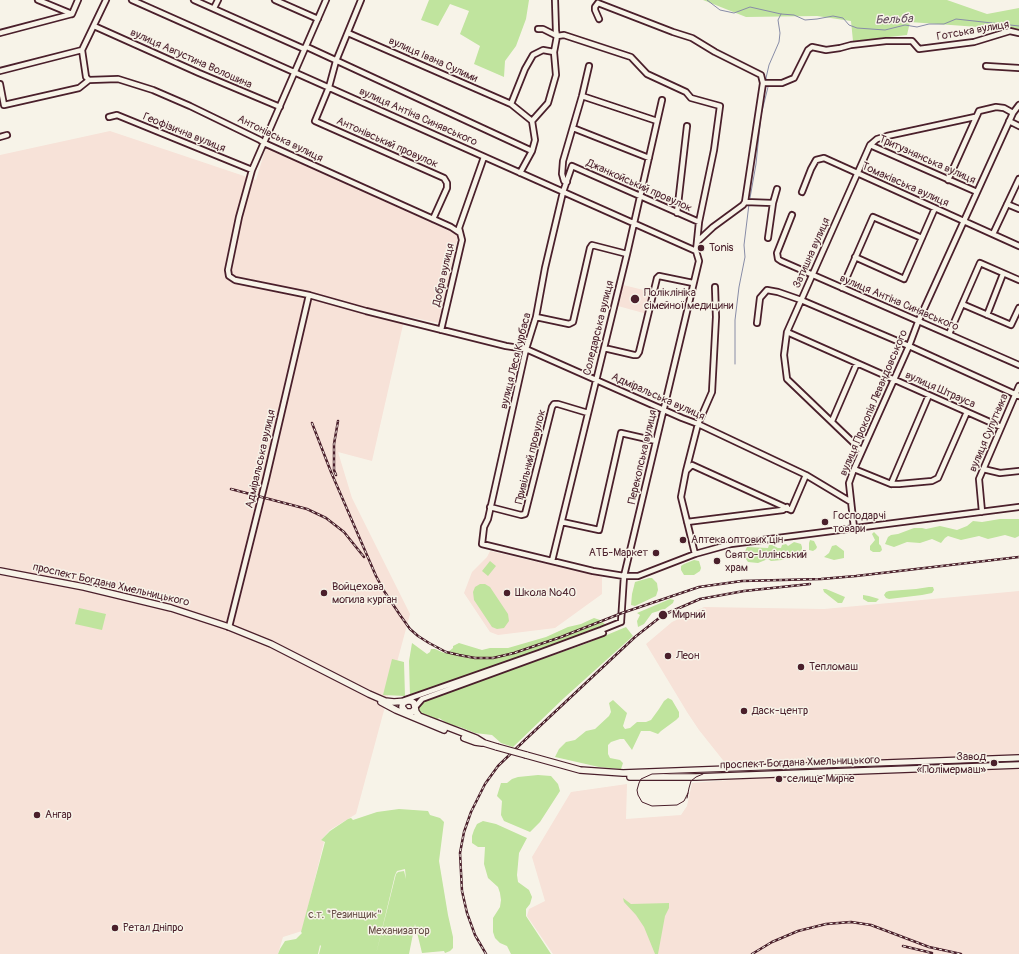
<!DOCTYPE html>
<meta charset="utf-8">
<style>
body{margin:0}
canvas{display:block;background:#f7f3e8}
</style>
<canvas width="1019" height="954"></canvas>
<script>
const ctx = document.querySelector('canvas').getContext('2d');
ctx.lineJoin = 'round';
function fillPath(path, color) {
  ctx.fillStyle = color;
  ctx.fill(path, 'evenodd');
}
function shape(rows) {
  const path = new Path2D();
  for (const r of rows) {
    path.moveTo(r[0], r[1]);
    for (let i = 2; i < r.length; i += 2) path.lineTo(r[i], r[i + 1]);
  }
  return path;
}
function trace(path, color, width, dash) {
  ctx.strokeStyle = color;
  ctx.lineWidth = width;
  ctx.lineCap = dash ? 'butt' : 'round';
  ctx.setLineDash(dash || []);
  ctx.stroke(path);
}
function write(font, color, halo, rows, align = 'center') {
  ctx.font = font + ' Pangolin,sans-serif';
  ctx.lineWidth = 3;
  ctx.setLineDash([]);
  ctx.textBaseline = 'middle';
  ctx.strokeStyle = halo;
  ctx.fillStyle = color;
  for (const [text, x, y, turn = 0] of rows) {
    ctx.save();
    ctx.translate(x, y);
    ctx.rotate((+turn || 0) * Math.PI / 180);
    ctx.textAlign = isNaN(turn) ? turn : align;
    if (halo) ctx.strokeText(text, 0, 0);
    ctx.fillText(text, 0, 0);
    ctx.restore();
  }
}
fillPath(shape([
 [110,131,256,180,266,147,458,235,439,323,405,316,372,461,338,452,352,498,410,614,356,814,330,830,321,840,324,842,302,931,283,937,278,954,0,954,0,155],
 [623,285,652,292,647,314,618,306],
 [490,551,602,577,602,594,555,628,498,635,490,632,464,593,472,572,487,557],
 [1019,591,1019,954,553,954,527,916,529,909,545,901,532,857,571,792,627,784,626,819,681,815,687,806,692,783,730,780,726,764,699,730,687,712,646,644,672,622,704,607,824,609]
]), '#f7e2d8');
fillPath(shape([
 [429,0,529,0,526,19,516,46,505,61,504,77,474,64,480,46,460,34,469,11,450,4,438,26,421,20],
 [703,0,947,0,987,14,1019,8,1019,30,910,22,907,35,853,41,851,21,817,16,746,17],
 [1000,519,1019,519,1019,536,1015,538,1005,535,988,539,979,536,961,540,948,536,945,538,941,543,932,539,920,543,907,542,894,547,885,544,888,537,891,535,898,534,914,528,922,528,926,529,940,526,957,530,967,526,973,521,982,522],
 [874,532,879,537,879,544,881,546,882,550,880,552,873,552,870,550,870,546,875,540,872,534],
 [810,540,814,541,817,547,816,549,813,551,809,550,809,543],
 [794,542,801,544,802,547,802,554,799,556,789,557,782,560,771,561,768,559,758,563,748,562,744,556,744,553,747,547,768,548,769,545,772,545,778,548,781,548,782,545,786,544,788,546],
 [836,545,844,551,844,558,834,560,824,557,829,553,832,546],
 [694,560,699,561,701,568,700,571,694,575,684,575,681,570,681,566,684,564],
 [490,561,496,566,488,576,482,571],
 [649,578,652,578,657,583,658,590,656,596,635,606,631,605,632,594,635,582],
 [480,584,485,584,490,587,508,614,509,621,504,628,497,629,492,627,474,600,473,592,475,587],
 [929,587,933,587,934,590,932,593,922,595,889,599,886,598,884,595,886,592,889,591,916,589],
 [823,589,826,589,845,597,842,603,838,603,824,592],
 [863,595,869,596,879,599,876,602,868,602,863,599],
 [670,599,674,600,673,603,665,609,652,613,644,624,638,627,637,621,640,615,637,613],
 [79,608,106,614,102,630,75,624],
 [594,618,600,620,606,625,596,632,446,682,410,696,409,661,412,643,427,654,430,652,431,649,435,649,444,653,447,653,453,648,453,646,459,643,482,650,490,648,508,648,546,637,568,627,581,624],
 [626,627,633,636,564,698,513,747,501,743,492,735,475,733,460,727,450,725,439,718,436,721,419,714,418,709,419,705,425,700,585,644],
 [392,659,404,662,405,696,383,695],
 [668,698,672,700,679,712,679,717,676,720,661,731,658,734,650,731,641,731,632,750,624,739,620,739,611,742,608,745,608,754,610,758,620,760,623,763,621,769,599,767,555,757,559,749,566,742,575,740,586,731,595,729,609,716,611,712,609,703,613,700,627,713,623,726,625,729,630,728,637,722,646,722,651,720,659,709,664,701],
 [538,775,551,776,558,784,560,791,540,822,530,832,504,821,501,815,502,801,497,796,501,783,507,783,512,779,518,777],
 [399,809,428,811,430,815,440,818,444,822,439,861,448,915,453,937,453,948,450,951,445,953,444,951,422,953,415,924,409,954,376,954,396,874,398,872,404,871,406,879,405,869,397,871,395,875,376,954,319,954,321,946,320,945,318,954,278,954,280,949,285,941,296,939,302,933,301,932,325,842,321,840,330,831,348,819,351,818,353,820,377,812],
 [483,821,496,824,527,838,519,853,517,875,518,882,529,890,532,897,530,904,526,909,526,916,551,954,511,954,507,946,500,943,495,938,493,932,493,918,500,907,501,900,500,893,498,887,488,878,484,864,485,847,478,847,472,843,472,836,474,830,477,824],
 [623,898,631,904,669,903,669,908,665,916,658,954,655,954,644,927,636,915,624,902]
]), '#c0e49e');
trace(shape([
 [707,0,720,10,734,13,750,7,781,14,794,15,805,20,817,19,833,16,843,18,849,25,857,28,885,30,905,25,917,27,929,24,944,24,956,19,1019,26],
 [767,81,766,78,769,65,779,42,780,33,778,20,781,14],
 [750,198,756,164,761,115,768,87,768,84],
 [735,364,735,320,739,287,745,257,744,245,749,204]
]), '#888ca7', 1);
const minor = shape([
 [38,0,72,14],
 [132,0,696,251],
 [194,0,302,48,307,47,532,151],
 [275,0,318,19],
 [326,0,252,170,239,217,228,270,229,276,235,280,309,295,366,311,506,346,526,349,682,418,698,424,806,475,851,502],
 [361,0,336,61,329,87,315,121,444,178,447,183,447,188,433,219],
 [598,3,673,32,692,38,715,52,761,75,763,83,745,202],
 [598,3,595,7,595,10,599,19],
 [214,8,218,0],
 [94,26,199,73,280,107],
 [538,29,543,29,557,36,564,35,631,57,647,74,686,92,691,98,720,106,714,150,699,222,696,251],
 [0,33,72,14,78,0],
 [348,33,511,104,532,121,535,140,532,151,520,173],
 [986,66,1019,68],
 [0,71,82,50],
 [89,80,118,79,153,90,190,106,260,140,264,143,451,227,460,233],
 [89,80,86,77,82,50,106,0],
 [763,83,782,83,794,78,808,50,812,47,826,50,840,48,851,45,886,41,912,41,919,49,974,42,1010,31,1019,33],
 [0,84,4,105,79,88,89,80],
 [582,96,657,121],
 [511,104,525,69,533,55,543,50,554,52],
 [109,117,117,115,252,170],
 [532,121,548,103,556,75,554,52,557,36,556,31,555,0],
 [1009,121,1019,126],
 [573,128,649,158],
 [0,137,7,135],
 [870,145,977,192],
 [948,180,979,111,996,107,1004,108,1013,113],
 [567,182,564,181,562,174,563,161,582,96,589,66],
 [802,192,811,169,816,160,824,158,1019,246],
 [1007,204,1019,209],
 [677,213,687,126],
 [792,215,777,253,778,259,781,261,1019,365],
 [699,222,572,166,563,192,545,268,536,317,526,349,488,519,484,527,482,544,593,571,624,576,638,576,695,554,731,544,1019,507],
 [993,234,1019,179],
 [768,238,773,203,777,189],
 [698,241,713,227,743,205,745,202,773,203],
 [855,257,904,279,935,208],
 [715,287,716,317,712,392,698,424,686,471,692,465,791,510,806,475],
 [842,288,873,217,922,238],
 [962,304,1011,325,1019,308],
 [987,315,1003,274],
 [536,317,569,324,573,322,590,248,592,245,627,254],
 [757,323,760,298,767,290,778,292,801,300,909,346,1019,396],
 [441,330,462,240,459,228,484,157],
 [787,332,1001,427],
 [949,334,980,263,1019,280],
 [604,348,634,355,637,355,639,352,657,278,659,276,693,283],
 [832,421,857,363],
 [861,450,787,379,784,355,787,332,870,145,877,139,887,136,975,117],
 [854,469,891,484,899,484,932,481,938,478,967,412],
 [983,469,1000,473,1019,471],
 [686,471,681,497,695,554],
 [891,484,929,395],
 [490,507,521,515,525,514,552,407,554,404,558,404,588,413],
 [982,512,979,479,1019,386],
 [562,522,599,530,621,433,656,441],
 [687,522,783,510,787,507],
 [854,528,849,483,854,469,909,346,918,322,1013,113,1019,105],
 [552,561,627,254,662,100],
 [621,622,624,576,699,261,696,251],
 [229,627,266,479,309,295],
 [405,700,539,653,601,630,621,622],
 [415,707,422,699,603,633]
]);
const major = shape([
 [0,571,84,587,171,608,229,627,271,644,369,694,385,701,394,702,407,701],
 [381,702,396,710,444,730],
 [415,709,412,712,406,712,402,707,403,703,407,701,411,701,414,703,416,712,419,716,476,738,484,743,497,747],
 [464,738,475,742,482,743],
 [526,755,580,770,623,773,1019,758],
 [630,777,696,777,1019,765]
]);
trace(minor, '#4a1f2b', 8);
trace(major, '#4a1f2b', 8);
trace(minor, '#f7f3e8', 4.5);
trace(major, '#f7f3e8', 5.5);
trace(shape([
 [688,793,684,801,677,805,652,806,642,802,638,795,637,790,639,783,641,779,652,774,1019,761],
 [687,798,689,788,691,781,696,777,703,774]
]), '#4a1f2b', 1);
const rail = shape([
 [312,423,331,472,376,576,384,591,400,615,410,629,418,636,429,643,446,652,459,655,475,658,493,658,514,653,561,637,622,613,699,587,742,581,821,579,856,576,1019,557],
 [336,475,334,470,334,444,338,421],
 [231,489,307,509,326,518,344,532,364,557],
 [903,946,932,953],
 [486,954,475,935,467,913,462,891,460,853,464,832,471,812,485,784,498,766,526,739,635,637,663,615,700,599,744,591,810,584],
 [752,954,772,942,798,931,826,924,851,922,871,925,929,947,961,954]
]);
trace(rail, '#4a1f2b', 2.5);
trace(rail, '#f7f3e8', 1, [3]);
const majorBridge = shape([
 [497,747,526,755]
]);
trace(majorBridge, '#4a1f2b', 8, []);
trace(majorBridge, '#f7f3e8', 5.5);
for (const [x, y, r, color] of [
 [701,248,4,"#4a1f2b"],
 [635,299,5,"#4a1f2b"],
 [825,522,4,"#4a1f2b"],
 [683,540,4,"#4a1f2b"],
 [656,553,4,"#4a1f2b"],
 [717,561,4,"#4a1f2b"],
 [324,593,4,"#4a1f2b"],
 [507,593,4,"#4a1f2b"],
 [663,615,5,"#4a1f2b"],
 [668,656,4,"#4a1f2b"],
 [801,667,4,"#4a1f2b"],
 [744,711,4,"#4a1f2b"],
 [994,763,4,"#4a1f2b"],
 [779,779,4,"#4a1f2b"],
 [37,815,4,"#4a1f2b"],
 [115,928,4,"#4a1f2b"]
]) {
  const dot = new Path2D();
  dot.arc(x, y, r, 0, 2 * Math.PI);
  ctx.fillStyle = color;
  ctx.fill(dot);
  trace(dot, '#f7f3e8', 1.5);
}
write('11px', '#4a1f2b', '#f7f3e8', [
 ["Готська вулиця",973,31,-10],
 ["вулиця Августина Волошина",191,59,24],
 ["вулиця Івана Сулими",433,60,24],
 ["вулиця Антіна Синявського",418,117,24],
 ["Геофізична вулиця",184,133,22],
 ["Антонівська вулиця",280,139,26],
 ["Антонівський провулок",387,143,24],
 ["Тритузнянська вулиця",927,160,24],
 ["Томаківська вулиця",905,185,24],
 ["Джанкойський провулок",639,186,24],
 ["Затишна вулиця",812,253,-66],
 ["Добра вулиця",444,275,-77],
 ["вулиця Антіна Синявського",899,303,23],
 ["Соледарська вулиця",599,328,-76],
 ["вулиця Леся Курбаса",516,361,-76],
 ["вулиця Штрауса",940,390,24],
 ["Адміральська вулиця",658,397,24],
 ["вулиця Прокопія Левандовського",874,403,-67],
 ["вулиця Супутника",989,433,-67],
 ["Привільний провулок",531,457,-76],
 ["Перекопська вулиця",643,457,-77],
 ["Адміральська вулиця",261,459,-77],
 ["проспект Богдана Хмельницького",111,585,13],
 ["проспект Богдана Хмельницького",800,763,-2]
]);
write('11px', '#4a1f2b', '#f7f3e8', [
 ["Tonis",709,248],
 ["Поліклініка",644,293],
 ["сімейної медицини",644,306],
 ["Господарчі",833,516],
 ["товари",833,529],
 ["Аптека оптових цін",691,540],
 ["АТБ-Маркет",648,553,"right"],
 ["Свято-Іллінський",725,555],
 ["храм",725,568],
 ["Войцехова",332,587],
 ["могила курган",332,600],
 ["Школа №40",515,593],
 ["Мирний",672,615],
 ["Леон",676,656],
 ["Тепломаш",809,667],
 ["Даск-центр",752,711],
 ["Завод",986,757,"right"],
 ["«Полімермаш»",986,770,"right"],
 ["селище Мирне",787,779],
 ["Ангар",45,815],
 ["Ретал Дніпро",123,928]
], 'left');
write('11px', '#685048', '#f7f3e8', [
 ["с.т. \"Резинщик\"",345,915],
 ["Механизатор",399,931]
]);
write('italic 12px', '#644c5e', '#f7f3e8', [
 ["Бельба",894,20,-2]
]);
</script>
